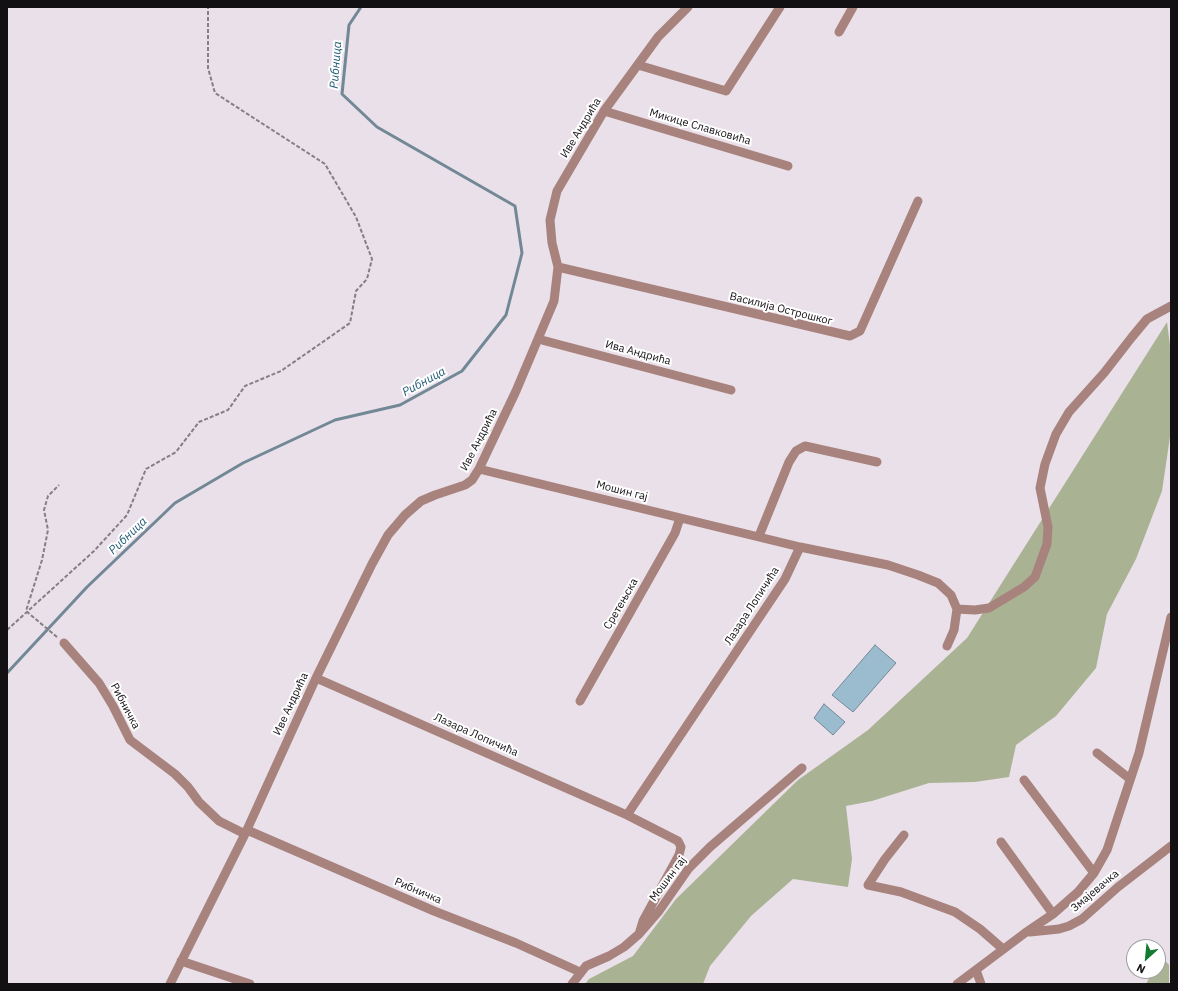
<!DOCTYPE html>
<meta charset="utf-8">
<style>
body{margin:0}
#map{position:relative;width:1178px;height:991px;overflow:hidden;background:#eae0e9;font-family:"IBM Plex Sans",sans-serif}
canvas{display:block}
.frame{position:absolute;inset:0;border:8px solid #131013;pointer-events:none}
.north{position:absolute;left:1126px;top:939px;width:40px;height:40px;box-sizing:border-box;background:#fff;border:1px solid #a19fa1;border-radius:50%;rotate:207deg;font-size:11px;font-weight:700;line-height:16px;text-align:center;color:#131013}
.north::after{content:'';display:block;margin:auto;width:14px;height:18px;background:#127b30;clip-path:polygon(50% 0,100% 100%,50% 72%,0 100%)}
</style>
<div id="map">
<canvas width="1178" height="991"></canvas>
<div class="frame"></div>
<div class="north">N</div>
</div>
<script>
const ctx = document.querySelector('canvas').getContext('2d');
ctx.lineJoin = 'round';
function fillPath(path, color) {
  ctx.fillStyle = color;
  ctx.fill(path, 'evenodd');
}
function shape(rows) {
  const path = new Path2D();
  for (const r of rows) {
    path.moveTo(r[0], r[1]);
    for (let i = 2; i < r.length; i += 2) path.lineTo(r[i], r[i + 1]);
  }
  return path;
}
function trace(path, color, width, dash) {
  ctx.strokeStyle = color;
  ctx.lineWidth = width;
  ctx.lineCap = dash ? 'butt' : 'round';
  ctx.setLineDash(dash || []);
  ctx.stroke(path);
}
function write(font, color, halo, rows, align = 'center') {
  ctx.font = font + ' "IBM Plex Sans",sans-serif';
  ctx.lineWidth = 4;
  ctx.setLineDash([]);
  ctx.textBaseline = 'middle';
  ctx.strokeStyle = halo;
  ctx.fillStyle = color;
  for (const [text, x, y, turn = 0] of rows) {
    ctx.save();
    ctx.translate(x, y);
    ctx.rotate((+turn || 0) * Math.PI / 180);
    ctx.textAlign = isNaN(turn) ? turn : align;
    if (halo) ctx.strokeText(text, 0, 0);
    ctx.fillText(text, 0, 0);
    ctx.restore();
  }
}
fillPath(shape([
 [1167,322,1171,353,1171,430,1162,491,1136,559,1107,614,1096,668,1056,716,1016,745,1009,777,975,782,929,783,872,801,846,806,852,859,848,887,793,879,751,916,710,966,703,984,585,984,589,979,633,956,676,899,798,780,868,730,967,638],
 [1162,957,1169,965,1169,984,1146,984,1153,971,1158,971,1158,963]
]), '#a9b394');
const water = shape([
 [875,645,896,663,853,712,832,695,875,645],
 [824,704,845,722,833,735,814,718,824,704]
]);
fillPath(water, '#9abcce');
trace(water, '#728896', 1);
trace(shape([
 [7,673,87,587,175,503,243,463,335,420,400,405,462,371,506,315,522,253,515,206,377,127,342,94,349,25,361,7]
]), '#728896', 3);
trace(shape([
 [7,630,94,551,127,515,146,469,176,452,199,422,228,410,245,386,281,371,350,323,356,291,367,279,372,259,356,217,325,164,215,93,208,68,208,7],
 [57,637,26,611,42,560,48,530,44,510,48,496,59,485]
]), '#857e84', 2, [4, 2]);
trace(shape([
 [839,32,853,7],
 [638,65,726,91,780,7],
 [604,111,788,166],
 [558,267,850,336,860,331,918,201],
 [538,339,731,390],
 [479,469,800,547,888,565,918,575,938,583,951,595,957,609,954,630,947,646],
 [759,536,789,462,796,451,805,446,877,462],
 [957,609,975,610,989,608,1024,587,1035,577,1047,544,1048,527,1040,488,1045,464,1056,434,1069,412,1104,373,1132,337,1147,319,1171,306],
 [64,643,99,683,113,706,130,740,175,774,188,787,199,802,219,821,245,834],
 [316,678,627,815,678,841,681,847,679,855,643,921,639,934],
 [580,701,675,533,680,518],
 [1097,753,1130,779],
 [1024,780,1094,873],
 [627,815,785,579,800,547],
 [247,830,434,911,516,943,580,972],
 [904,835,885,859,868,885,901,892,955,912,980,929,1003,949],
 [1001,842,1053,914],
 [1030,932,1059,929,1069,926,1082,919,1118,887,1171,846],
 [181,961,250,984],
 [976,970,981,984],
 [170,984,245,834,316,678,372,564,388,535,405,515,421,501,435,495,465,485,472,480,479,469,516,391,554,301,558,267,552,243,550,220,557,191,604,111,658,37,688,7],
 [572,984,586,966,609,956,624,947,639,934,659,911,689,868,710,847,802,768],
 [957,984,1025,933,1053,914,1078,892,1094,873,1107,850,1139,753,1171,617]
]), '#a8827d', 9);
write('11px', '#131013', '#fff', [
 ["Микице Славковића",700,127,16],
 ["Иве Андрића",581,128,-59],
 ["Василија Острошког",781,309,14],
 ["Ива Андрића",638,353,15],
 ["Иве Андрића",479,440,-63],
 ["Мошин гај",622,491,14],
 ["Сретењска",621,604,-60],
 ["Лазара Лопичића",752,606,-57],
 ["Иве Андрића",291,704,-65],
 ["Рибничка",125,706,62],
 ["Лазара Лопичића",476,735,24],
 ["Мошин гај",668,879,-53],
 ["Рибничка",418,891,23],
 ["Змајевачка",1095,891,-40]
]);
write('italic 12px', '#1e5a75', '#fff', [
 ["Рибница",336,65,-86],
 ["Рибница",424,382,-29],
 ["Рибница",128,536,-44]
]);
</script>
